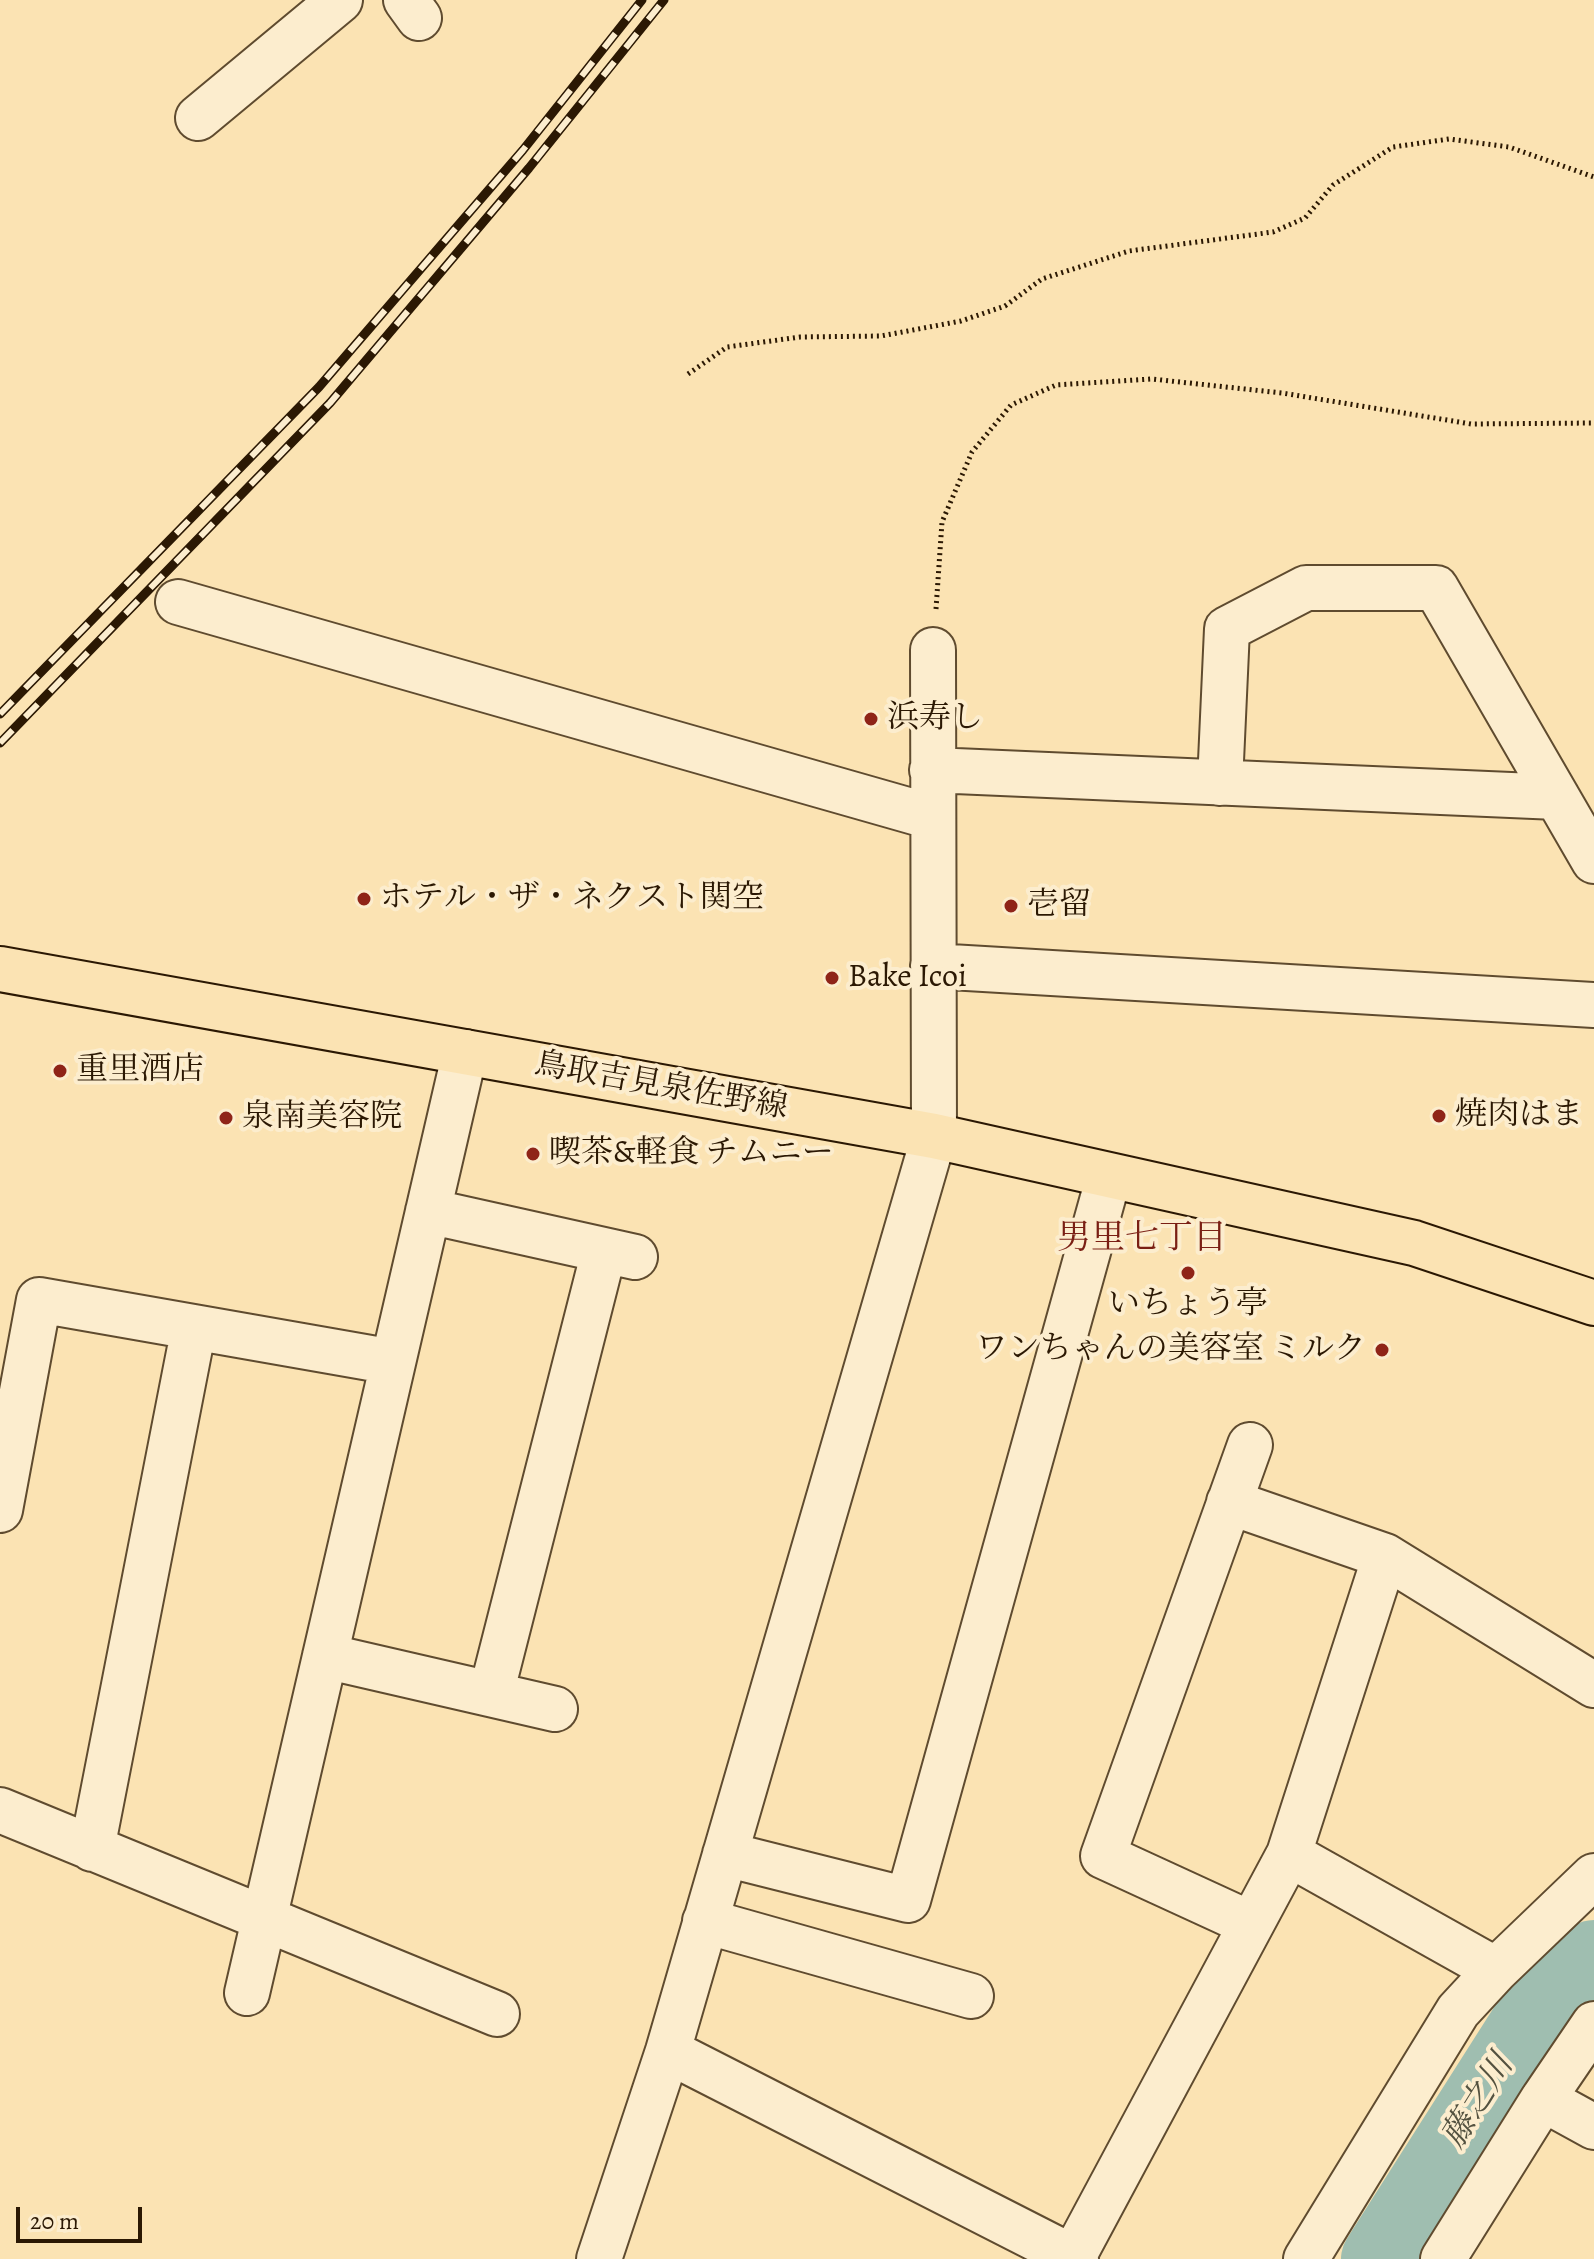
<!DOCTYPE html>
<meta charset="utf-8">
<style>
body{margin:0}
#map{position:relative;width:1594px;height:2259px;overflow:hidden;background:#fbe3b3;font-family:Alegreya,serif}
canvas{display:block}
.scale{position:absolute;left:16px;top:2207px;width:126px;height:36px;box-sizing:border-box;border:4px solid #2b1803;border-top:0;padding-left:10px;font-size:24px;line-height:28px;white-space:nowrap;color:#2b1803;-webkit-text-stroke:6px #fcedce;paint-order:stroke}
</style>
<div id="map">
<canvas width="1594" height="2259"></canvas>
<div class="scale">20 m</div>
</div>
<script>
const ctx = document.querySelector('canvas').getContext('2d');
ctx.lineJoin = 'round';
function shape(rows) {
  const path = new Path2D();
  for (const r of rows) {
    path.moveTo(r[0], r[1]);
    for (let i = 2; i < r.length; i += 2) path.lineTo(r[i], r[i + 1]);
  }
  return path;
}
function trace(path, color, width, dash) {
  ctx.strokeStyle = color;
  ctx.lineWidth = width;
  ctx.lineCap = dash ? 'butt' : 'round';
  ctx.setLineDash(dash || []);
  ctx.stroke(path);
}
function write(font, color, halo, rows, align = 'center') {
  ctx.font = font + ' Alegreya,"Noto Serif JP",serif';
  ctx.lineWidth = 8;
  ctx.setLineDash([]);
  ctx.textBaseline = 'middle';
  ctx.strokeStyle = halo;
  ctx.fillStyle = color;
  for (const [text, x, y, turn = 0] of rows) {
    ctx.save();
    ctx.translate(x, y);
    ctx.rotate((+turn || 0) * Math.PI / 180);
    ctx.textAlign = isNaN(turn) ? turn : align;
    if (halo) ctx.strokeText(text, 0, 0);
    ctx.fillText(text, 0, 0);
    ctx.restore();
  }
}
trace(shape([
 [1379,2259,1545,1998,1594,1958]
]), '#9fbeb0', 76);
const minor = shape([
 [406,0,419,18],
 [198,118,340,0],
 [178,602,932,817],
 [932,770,1557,797],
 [1220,783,1227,629,1306,588,1436,588,1594,861],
 [933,966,1594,1005],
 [428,1211,635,1257],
 [1250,1445,1103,1856,1251,1924],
 [1229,1502,1385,1556,1594,1685],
 [0,1510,39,1300,393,1362],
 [325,1656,555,1709],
 [491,1694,604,1251],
 [0,1810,497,2014],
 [92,1849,194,1327],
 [725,1854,908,1900,1109,1176],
 [1289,1854,1496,1970],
 [705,1921,971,1996],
 [247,1993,465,1052],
 [668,2051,1076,2259],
 [1543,2099,1594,2127],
 [599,2259,668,2051,934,1136,933,650],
 [1072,2259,1289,1854,1385,1556],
 [1306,2259,1458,2011,1496,1970,1594,1876],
 [1443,2259,1543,2099,1594,2024]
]);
const major = shape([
 [0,969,934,1136,1414,1243,1594,1303]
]);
trace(minor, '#5f4b2f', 48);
trace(major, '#2b1803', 48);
trace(shape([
 [688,374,727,347,800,337,881,336,961,321,1005,306,1042,279,1129,251,1273,232,1305,218,1333,185,1393,147,1449,139,1509,147,1594,177],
 [936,609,942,522,972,452,1011,405,1056,385,1152,379,1282,393,1471,424,1594,423]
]), '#2b1803', 5, [2, 4]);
trace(minor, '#fcedce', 44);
trace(major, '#fbe3b3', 44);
const rail = shape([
 [0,714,319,387,523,150,642,0],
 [0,743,330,403,529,168,664,0]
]);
trace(rail, '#2b1803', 9);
trace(rail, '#fcedce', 6, [18]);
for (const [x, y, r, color] of [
 [871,719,8,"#8f2418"],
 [364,899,8,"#8f2418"],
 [1011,906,8,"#8f2418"],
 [832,978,8,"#8f2418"],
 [60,1071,8,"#8f2418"],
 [1439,1116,8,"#8f2418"],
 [226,1118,8,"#8f2418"],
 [533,1154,8,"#8f2418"],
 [1188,1273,8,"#8f2418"],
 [1382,1350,8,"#8f2418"]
]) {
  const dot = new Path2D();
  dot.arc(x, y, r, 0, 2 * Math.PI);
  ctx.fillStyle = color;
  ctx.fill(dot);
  trace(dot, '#fcedce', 3);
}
write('32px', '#2b1803', '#fcedce', [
 ["浜寿し",887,719],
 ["ホテル・ザ・ネクスト関空",380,899],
 ["壱留",1027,906],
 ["Bake Icoi",848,978],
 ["重里酒店",76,1071],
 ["焼肉はま",1455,1116],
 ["泉南美容院",242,1118],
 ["喫茶&軽食 チムニー",549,1154],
 ["いちょう亭",1188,1305,"center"],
 ["ワンちゃんの美容室 ミルク",1366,1350,"right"]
], 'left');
write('32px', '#2b1803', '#fcedce', [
 ["鳥取吉見泉佐野線",661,1087,10]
]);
write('34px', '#7a1f14', '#fcedce', [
 ["男里七丁目",1142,1240]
]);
write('italic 34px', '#545240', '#fcedce', [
 ["藤之川",1479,2102,-58]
]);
</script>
